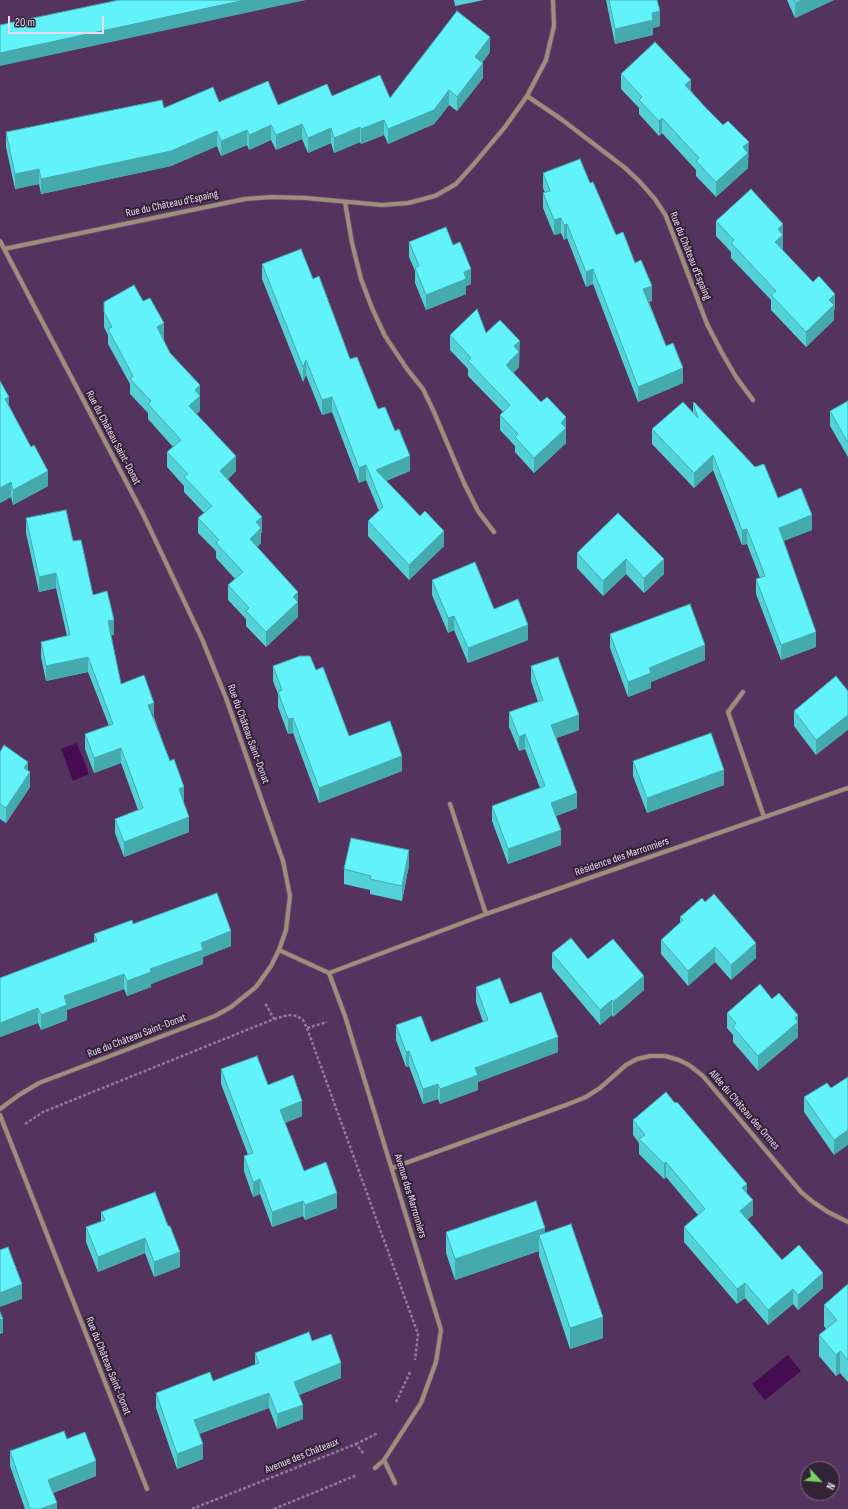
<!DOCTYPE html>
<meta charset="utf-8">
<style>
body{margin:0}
#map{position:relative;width:848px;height:1509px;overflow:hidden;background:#55335f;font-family:"Sofia Sans Condensed",sans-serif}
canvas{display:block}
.north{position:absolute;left:800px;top:1461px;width:40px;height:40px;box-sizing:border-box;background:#322336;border:1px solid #7c6b81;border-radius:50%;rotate:116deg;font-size:11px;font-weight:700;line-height:16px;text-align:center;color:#ebd7f1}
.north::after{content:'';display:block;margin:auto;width:14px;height:18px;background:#76d25a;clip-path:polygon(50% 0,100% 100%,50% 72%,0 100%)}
.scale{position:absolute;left:8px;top:16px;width:96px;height:18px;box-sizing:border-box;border:2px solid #ebd7f1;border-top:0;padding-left:5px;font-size:12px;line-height:14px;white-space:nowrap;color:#ebd7f1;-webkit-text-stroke:3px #322336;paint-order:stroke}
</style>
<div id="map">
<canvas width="848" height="1509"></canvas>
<div class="north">N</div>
<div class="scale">20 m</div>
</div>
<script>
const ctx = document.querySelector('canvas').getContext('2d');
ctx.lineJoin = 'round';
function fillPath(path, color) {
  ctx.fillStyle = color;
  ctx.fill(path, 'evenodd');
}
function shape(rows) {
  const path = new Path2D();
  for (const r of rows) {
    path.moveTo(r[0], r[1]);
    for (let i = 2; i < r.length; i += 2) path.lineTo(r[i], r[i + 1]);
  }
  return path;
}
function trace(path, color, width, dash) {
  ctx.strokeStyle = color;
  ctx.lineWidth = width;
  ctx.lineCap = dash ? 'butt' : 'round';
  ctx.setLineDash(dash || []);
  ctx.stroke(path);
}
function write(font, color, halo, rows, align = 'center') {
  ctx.font = font + ' "Sofia Sans Condensed",sans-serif';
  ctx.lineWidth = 4;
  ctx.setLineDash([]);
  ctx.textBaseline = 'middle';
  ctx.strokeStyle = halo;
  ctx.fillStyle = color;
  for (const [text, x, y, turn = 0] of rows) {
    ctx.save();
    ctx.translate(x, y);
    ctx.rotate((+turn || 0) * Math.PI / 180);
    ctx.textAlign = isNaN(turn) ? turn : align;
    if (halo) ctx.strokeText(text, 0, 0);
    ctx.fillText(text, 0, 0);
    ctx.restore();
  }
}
fillPath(shape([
 [77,743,89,774,73,781,61,749],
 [788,1355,801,1371,765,1400,752,1384]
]), '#450c52');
const street = shape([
 [527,96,561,119,624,167,639,181,655,199,666,216,707,324,721,351,736,377,753,400],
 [345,202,352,243,361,279,372,308,385,336,407,369,423,389,434,412,464,483,478,511,494,532],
 [0,241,143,514,202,639,226,698,283,861,290,896,286,930,279,950,271,966,256,987,231,1007,215,1016,39,1083,19,1095,0,1109],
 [4,249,245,199,272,197,306,198,382,205,408,203,435,196,456,184,473,165,505,127,527,96,546,60,554,26,553,0],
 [743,692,728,712,764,817],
 [450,804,486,914],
 [279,950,329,973,345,1016,441,1330,436,1362,421,1403,384,1460,375,1468],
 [329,973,486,914,848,788],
 [0,1115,147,1489],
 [392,1168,566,1105,586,1097,600,1088,626,1065,637,1059,650,1056,665,1056,679,1060,689,1065,703,1076,801,1192,813,1202,828,1212,848,1222],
 [384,1460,395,1483]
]);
trace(street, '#705179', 5.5);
trace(shape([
 [274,1019,288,1015,297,1016,303,1020,307,1028,327,1022],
 [307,1028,418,1334,415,1360],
 [25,1124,43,1112,274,1019,265,1003],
 [396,1402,411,1370],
 [356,1444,378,1433],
 [192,1509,356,1444,363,1453],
 [274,1509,357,1475]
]), '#94789d', 2.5, [3, 2]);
trace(street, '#9e8f79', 4);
fillPath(shape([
 [454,0,484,0,455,6],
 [606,0,657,0,660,26,653,28,653,35,615,44],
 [787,0,834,0,795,18],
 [490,52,482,63,483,78,457,111,449,105,434,124,388,144,384,135,361,144,360,142,334,153,331,143,308,153,302,139,276,150,271,140,249,150,247,145,221,156,217,146,171,166,41,194,39,184,15,189,6,147,6,132,164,108,219,102,278,105,332,96,390,98],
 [621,74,691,91,749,157,748,157,748,168,716,197,696,176,696,170,662,133,659,136,639,114,639,108,621,89],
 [543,173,590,183,616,235,635,263,652,301,649,302,666,346,683,383,638,402,593,284,586,287,567,238,564,240,561,233,554,235,543,208,543,193,545,193,543,188],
 [716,221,783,239,783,250,782,250,835,309,834,310,834,320,806,347,771,310,771,300,731,258,731,252,716,236],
 [409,242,453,245,471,284,466,286,466,294,426,310,415,283,415,271,409,257],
 [262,264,313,279,350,359,378,409,410,471,386,481,444,546,409,580,368,536,368,521,379,511,366,480,359,483,332,412,322,415,306,375,303,382,262,279],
 [143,301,164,338,163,339,170,353,200,400,200,411,196,414,236,471,228,479,262,532,261,533,261,543,257,547,298,607,298,617,266,647,246,626,246,619,228,600,228,585,235,579,216,558,216,551,198,533,198,518,204,513,184,492,184,486,167,467,167,452,173,447,148,419,148,413,130,394,130,384,108,344,108,335,104,327,104,302],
 [486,333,520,356,519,356,519,367,513,373,566,443,534,473,515,452,515,446,500,430,500,415,503,412,468,376,468,369,450,350,450,335],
 [0,381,9,405,48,486,13,505,11,497,0,503],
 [848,401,848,457,830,426,830,411],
 [693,403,778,498,812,530,783,541,816,647,781,660,756,594,756,579,760,578,747,544,742,545,713,470,694,488,652,444,652,429,693,412],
 [618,513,664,574,644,593,626,574,603,596,577,568,577,553],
 [26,518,73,541,93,595,114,635,111,635,121,684,154,717,184,802,183,802,189,832,124,857,115,833,115,819,138,810,121,763,94,773,85,749,85,734,109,726,88,672,46,681,41,657,41,642,67,636,56,588,39,592,26,533],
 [432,580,494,609,528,640,468,663,454,630,448,633,432,595],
 [610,634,705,660,651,682,651,688,628,697,610,648],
 [273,666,316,670,349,736,402,771,319,803,293,733,288,734,278,707,278,694,273,681],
 [531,666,579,730,556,738,577,808,556,816,561,845,508,864,492,821,492,806,540,788,525,749,519,751,509,727,509,712,538,702,531,681],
 [836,676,816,755,794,726,794,711],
 [0,752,28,771,30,787,6,823,0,819],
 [633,761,724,785,647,813,633,776],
 [409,865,402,901,370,894,370,890,344,884,344,869],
 [680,917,756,958,731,980,715,962,688,986,661,954,661,940,680,923],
 [133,924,231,946,203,957,203,964,151,984,151,987,127,996,124,989,67,1010,67,1020,41,1030,38,1023,0,1037,0,978,94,942,94,934],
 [552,953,588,959,644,990,613,1017,612,1015,600,1025,552,968],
 [476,987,510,1004,558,1052,478,1082,478,1090,440,1104,438,1099,423,1104,409,1066,406,1067,396,1040,396,1025,431,1042,483,1022,476,1002],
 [727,1013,798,1030,798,1037,758,1071,733,1042,733,1035,727,1028],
 [221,1069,268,1085,302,1116,285,1123,304,1171,337,1208,305,1220,303,1216,272,1227,260,1194,253,1197,244,1171,244,1156,248,1155,221,1084],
 [848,1077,834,1155,804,1112,804,1097,831,1088],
 [633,1120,747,1193,753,1215,747,1219,782,1260,823,1288,798,1310,793,1304,768,1325,745,1298,737,1304,684,1242,684,1227,698,1215,666,1177,664,1179,639,1154,639,1143,633,1135],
 [155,1192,180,1267,154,1277,145,1253,98,1272,86,1242,86,1227,101,1222,101,1212],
 [446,1232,545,1233,603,1338,570,1349,539,1256,539,1251,455,1280,446,1253],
 [848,1284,848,1382,840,1373,836,1376,819,1356,819,1335,826,1329,824,1326,824,1305],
 [312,1341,341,1378,299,1395,303,1419,277,1429,269,1408,199,1434,203,1459,177,1469,156,1408,156,1393,213,1381,255,1365,255,1353],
 [67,1439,96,1476,53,1493,57,1509,25,1509,10,1466,10,1451]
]), '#53d1d6');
fillPath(shape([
 [245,0,306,0,0,66,0,53],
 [802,0,834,0,795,18,795,3],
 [660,11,660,26,653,28,653,35,615,44,615,29,652,13],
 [490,37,490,52,475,72,475,57],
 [483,63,483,78,457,111,457,97],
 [691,80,691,95,685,85],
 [449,90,449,105,434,124,388,144,388,129],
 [662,118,662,133,659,136,659,121],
 [384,120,384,135,361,144,361,129],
 [302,124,302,139,276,150,276,135],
 [271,125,271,140,249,150,249,135],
 [360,127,360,142,334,153,334,138],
 [331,128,331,143,308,153,308,138],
 [247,130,247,145,221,156,221,141],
 [217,131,217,146,171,166,41,194,41,179],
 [749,142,748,168,716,197,716,182,743,147],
 [39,169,39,184,15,189,15,174],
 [561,218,561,233,554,235,554,220],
 [567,224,567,238,564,240,564,225],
 [783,224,783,250,775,257,775,242,778,229],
 [471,269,471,284,466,286,466,294,426,310,426,295,464,272],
 [593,269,593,284,586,287,586,272],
 [652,286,652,301,643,304,643,289],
 [835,294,835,309,834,310,834,320,806,347,806,332,829,300],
 [164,323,164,338,157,342,157,327],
 [520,341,519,367,506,380,506,365,514,346],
 [306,360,306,375,303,382,303,367],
 [683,368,683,383,638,402,638,387],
 [200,385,200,411,189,421,189,406,195,390],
 [9,397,9,412,5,399],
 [332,397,332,412,322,415,322,400],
 [566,417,566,443,534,473,534,458,561,423],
 [713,455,713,470,694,488,694,473],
 [236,456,236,471,220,486,220,471],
 [410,456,410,471,376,485,376,470],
 [366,465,366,480,359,483,359,468],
 [48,471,48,486,13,505,13,490],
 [11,482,11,497,0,503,0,488],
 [812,515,812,530,779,543,779,528],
 [262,517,262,532,261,533,261,543,250,554,250,539,256,522],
 [747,529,747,544,742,545,742,530],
 [444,531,444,546,409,580,409,565],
 [626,559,626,574,603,596,603,581],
 [664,559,664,574,644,593,644,578],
 [56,573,56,588,39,592,39,577],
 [298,592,298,617,266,647,266,632,293,597],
 [454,616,454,630,448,633,448,618],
 [114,620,114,635,108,636,108,621],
 [528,625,528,640,468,663,468,648],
 [816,632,816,647,781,660,781,645],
 [705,645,705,660,651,682,651,688,628,697,628,682,649,668],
 [88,657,88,672,46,681,46,666],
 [154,703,154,717,148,705],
 [579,715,579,730,551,740,551,725],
 [848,715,848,730,816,755,816,740],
 [293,718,293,733,288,734,288,719],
 [525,734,525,749,519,751,519,737],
 [121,748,121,763,94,773,94,758],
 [402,756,402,771,319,803,319,788],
 [28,762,28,775,30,772,30,787,6,823,6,808,24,768],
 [724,770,724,785,647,813,647,798],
 [184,787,184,802,179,804,179,789],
 [577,793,577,808,551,818,551,803],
 [189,817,189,832,124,857,124,842],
 [561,830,561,845,508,864,508,849],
 [409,850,409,865,402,901,402,886],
 [231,931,231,946,203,957,203,964,151,984,151,987,127,996,127,981,201,943],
 [756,943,756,958,731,980,731,965],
 [715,947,715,962,688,986,688,971],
 [124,974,124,989,67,1010,67,1020,41,1030,41,1015,64,996],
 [644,976,644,990,613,1017,613,1002],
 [612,1000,612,1015,600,1025,600,1010],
 [38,1008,38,1023,0,1037,0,1023],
 [798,1015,798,1037,758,1071,758,1056],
 [558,1037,558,1052,478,1082,478,1090,440,1104,440,1089,475,1068],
 [409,1051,409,1066,406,1067,406,1052],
 [438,1084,438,1099,423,1104,423,1089],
 [302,1101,302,1116,280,1125,280,1110],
 [848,1130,848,1145,834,1155,834,1140],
 [666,1162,666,1177,664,1179,664,1164],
 [260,1179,260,1194,253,1197,253,1182],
 [747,1184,747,1199,742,1188],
 [337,1193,337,1208,305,1220,305,1205],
 [753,1200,753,1215,740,1226,740,1211],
 [303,1201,303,1216,272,1227,272,1212],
 [545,1228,545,1249,539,1235,539,1251,455,1280,455,1259],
 [145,1238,145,1253,98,1272,98,1257],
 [180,1252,180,1267,154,1277,154,1262],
 [823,1273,823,1288,798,1310,798,1295],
 [745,1283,745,1298,737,1304,737,1289],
 [22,1284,22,1299,0,1307,0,1293],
 [793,1289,793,1304,768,1325,768,1310],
 [603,1317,603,1338,570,1349,570,1328],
 [3,1319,3,1333,0,1334,0,1320],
 [840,1351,840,1373,836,1376,836,1355],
 [341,1363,341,1378,294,1397,294,1382],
 [269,1393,269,1408,194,1435,194,1420],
 [303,1405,303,1419,277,1429,277,1414],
 [203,1444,203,1459,177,1469,177,1454],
 [96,1461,96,1476,48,1494,48,1480],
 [57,1503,57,1509,40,1509]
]), '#44aaae');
const building = shape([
 [119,0,245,0,0,53,0,25,119,0],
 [609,0,657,0,660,11,652,13,653,20,615,29,609,0],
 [794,0,802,0,795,3,794,0],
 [457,11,490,37,475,57,483,63,457,97,449,90,434,110,388,129,384,120,361,129,360,127,334,138,331,128,308,138,302,124,276,135,271,125,249,135,247,130,221,141,217,131,171,151,41,179,39,169,15,174,6,132,162,100,164,108,213,87,219,102,268,81,278,105,327,84,332,96,380,75,390,98,457,11],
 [655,42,691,80,685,85,705,107,723,125,728,121,749,142,743,147,748,153,716,182,696,161,699,158,662,118,659,121,639,100,642,97,621,74,655,42],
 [580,159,590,183,593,182,616,235,623,232,635,263,641,260,652,286,643,289,666,346,673,343,683,368,638,387,593,269,586,272,567,224,564,225,561,218,554,220,543,193,550,191,543,173,580,159],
 [751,189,783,224,778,229,783,235,775,242,813,282,819,276,835,294,829,300,834,305,806,332,771,295,776,291,731,243,734,240,716,221,751,189],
 [446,227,453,245,460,242,471,269,464,272,466,279,426,295,415,268,419,266,409,242,446,227],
 [301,249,313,279,319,276,350,359,357,357,378,409,385,407,395,431,399,429,410,456,376,470,420,516,425,511,444,531,409,565,368,521,383,507,366,465,359,468,332,397,322,400,306,360,303,367,262,264,301,249],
 [134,285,143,301,150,298,164,323,157,327,170,353,200,385,195,390,200,396,189,406,236,456,220,471,262,517,256,522,261,528,250,539,298,592,293,597,298,602,266,632,246,611,249,608,228,585,243,572,216,543,219,540,198,518,212,506,184,477,188,474,167,452,181,440,148,404,151,401,130,379,133,376,108,329,112,327,104,312,104,302,134,285],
 [477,309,486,333,500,320,520,341,514,346,519,352,506,365,541,402,547,397,566,417,561,423,566,428,534,458,515,437,518,434,500,415,510,405,468,361,471,358,450,335,477,309],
 [0,381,9,397,5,399,31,447,34,445,48,471,13,490,11,482,0,488,0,381],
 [848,401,848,443,830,411,848,401],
 [683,402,698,418,693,403,694,402,755,467,764,464,778,498,801,488,812,515,779,528,816,632,781,645,756,579,765,576,747,529,742,530,713,455,694,473,652,429,683,402],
 [66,510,73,541,81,540,93,595,107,591,114,620,108,621,121,684,144,675,154,703,148,705,170,761,174,759,184,787,179,789,189,817,124,842,115,819,143,808,121,748,94,758,85,734,113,724,88,657,46,666,41,642,70,635,56,573,39,577,26,518,66,510],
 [618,513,664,559,644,578,626,559,603,581,577,553,618,513],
 [475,562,494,609,518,599,528,625,468,648,454,616,448,618,432,580,475,562],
 [690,604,705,645,649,668,651,673,628,682,610,634,690,604],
 [300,656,310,656,316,670,323,667,349,736,390,721,402,756,319,788,293,718,288,719,278,692,282,690,273,666,300,656],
 [558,657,579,715,551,725,577,793,551,803,561,830,508,849,492,806,545,786,525,734,519,737,509,712,543,700,531,666,558,657],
 [836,676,848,691,848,715,816,740,794,711,836,676],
 [711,733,724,770,647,798,633,761,711,733],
 [4,745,28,762,24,768,30,772,6,808,0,804,0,752,4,745],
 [351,838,409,850,402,886,370,879,371,876,344,869,351,838],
 [217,893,231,931,201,943,203,950,150,969,151,972,127,981,124,974,64,996,67,1005,41,1015,38,1008,0,1023,0,978,97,941,94,934,132,920,133,924,217,893],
 [714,894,756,943,731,965,715,947,688,971,661,940,683,920,680,917,702,898,705,902,714,894],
 [571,938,588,959,613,939,644,976,613,1002,612,1000,600,1010,552,953,571,938],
 [500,978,510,1004,541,992,558,1037,475,1068,478,1075,440,1089,438,1084,423,1089,409,1051,406,1052,396,1025,421,1016,431,1042,488,1020,476,987,500,978],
 [760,984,772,999,779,993,798,1015,795,1018,798,1022,758,1056,733,1027,736,1023,727,1013,760,984],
 [257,1056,268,1085,293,1075,302,1101,280,1110,304,1171,326,1162,337,1193,305,1205,303,1201,272,1212,260,1179,253,1182,244,1156,253,1153,221,1069,257,1056],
 [848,1077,848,1130,834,1140,804,1097,827,1083,831,1088,848,1077],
 [666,1092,675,1103,677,1102,747,1184,742,1188,753,1200,740,1211,782,1260,799,1245,823,1273,798,1295,793,1289,768,1310,745,1283,737,1289,684,1227,705,1209,666,1162,664,1164,639,1139,645,1135,633,1120,666,1092],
 [155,1192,168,1226,170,1226,180,1252,154,1262,145,1238,98,1257,86,1227,105,1220,101,1212,155,1192],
 [536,1201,545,1228,455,1259,446,1232,536,1201],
 [571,1224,603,1317,570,1328,539,1235,571,1224],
 [8,1247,22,1284,0,1293,0,1250,8,1247],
 [848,1284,848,1360,840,1351,836,1355,819,1335,837,1320,824,1305,848,1284],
 [0,1312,3,1319,0,1320,0,1312],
 [309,1332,312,1341,331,1334,341,1363,294,1382,303,1405,277,1414,269,1393,194,1420,203,1444,177,1454,156,1393,210,1372,213,1381,259,1363,255,1353,309,1332],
 [64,1431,67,1439,85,1432,96,1461,48,1480,57,1503,40,1509,30,1509,10,1451,64,1431]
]);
fillPath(building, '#61f3f9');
trace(building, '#44aaae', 1);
write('11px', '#ebd7f1', '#322336', [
 ["Rue du Château d'Espaing",172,204,-12],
 ["Rue du Château d'Espaing",690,256,68],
 ["Rue du Château Saint-Donat",113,438,62],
 ["Rue du Château Saint-Donat",248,734,70],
 ["Résidence des Marronniers",622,857,-19],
 ["Rue du Château Saint-Donat",137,1036,-21],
 ["Allée du Château des Ormes",744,1110,49],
 ["Avenue des Marronniers",410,1196,73],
 ["Rue du Château Saint-Donat",108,1366,68],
 ["Avenue des Châteaux",302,1456,-22]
]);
</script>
